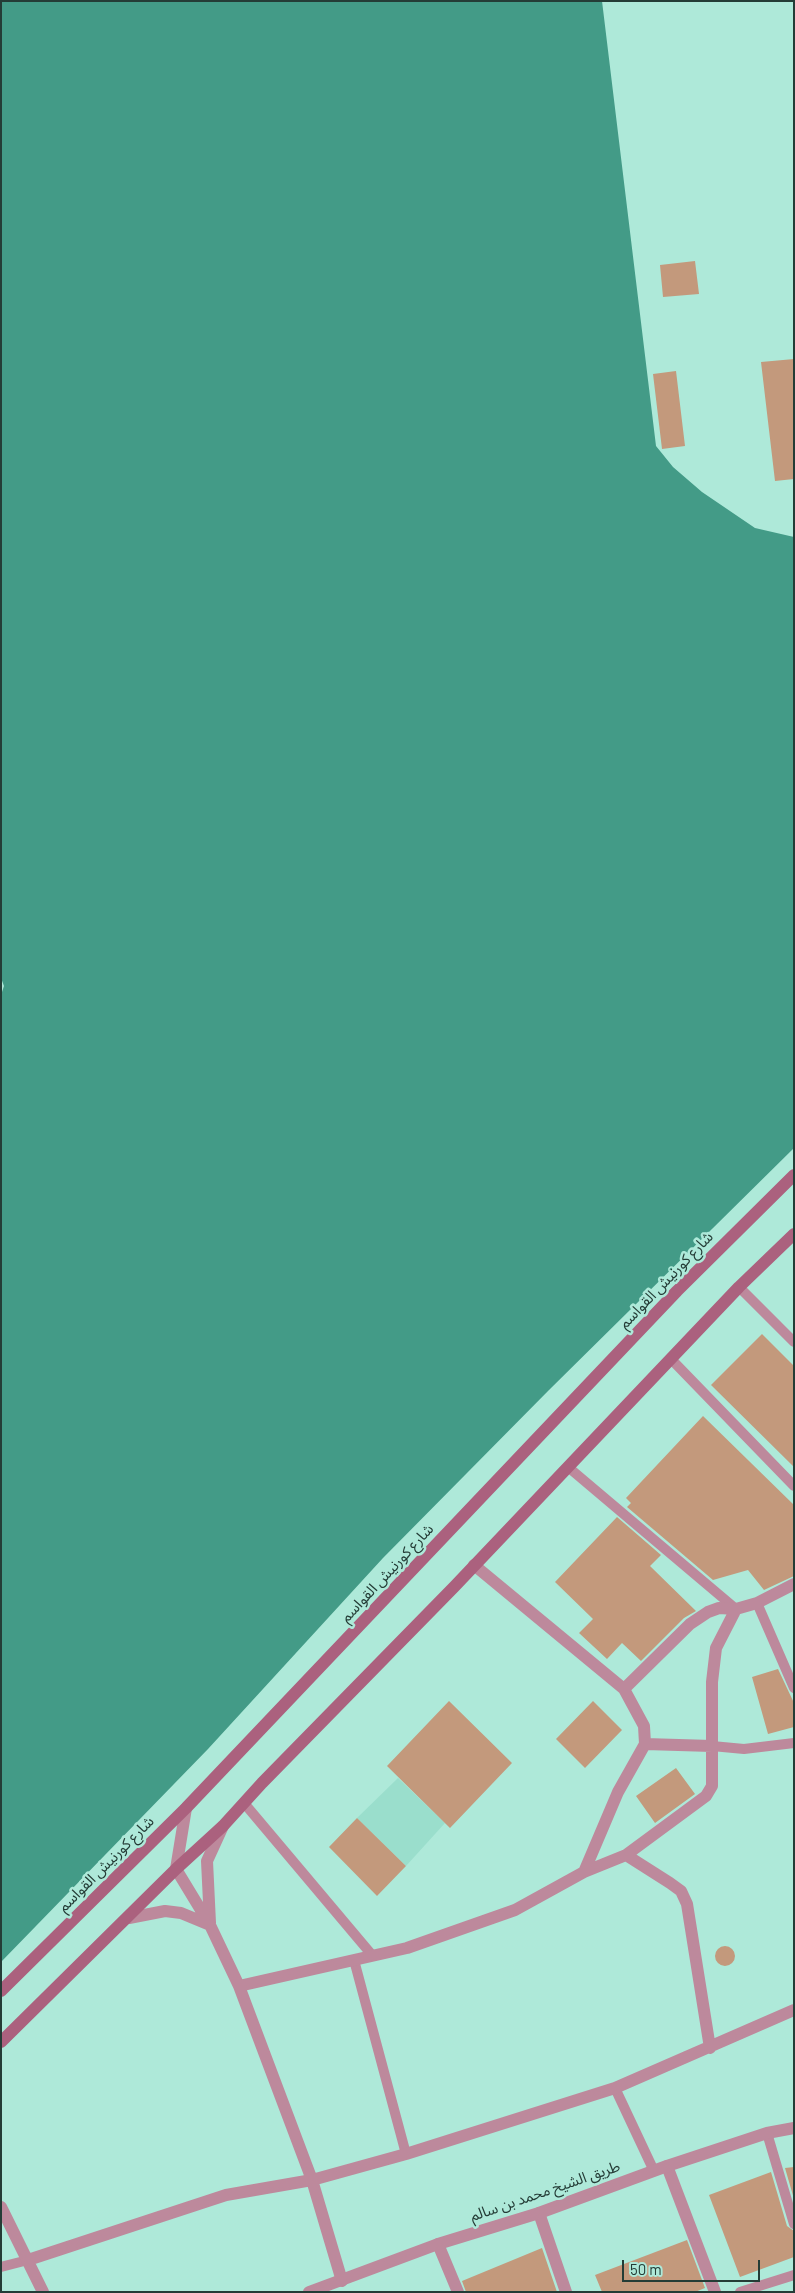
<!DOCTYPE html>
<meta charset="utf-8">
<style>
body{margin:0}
#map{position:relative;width:795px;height:2293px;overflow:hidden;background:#aee9d9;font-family:Barlow,sans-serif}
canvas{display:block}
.frame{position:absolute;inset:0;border:2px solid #243c36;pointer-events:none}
.scale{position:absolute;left:622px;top:2260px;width:138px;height:22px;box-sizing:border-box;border:2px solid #243c36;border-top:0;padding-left:6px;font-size:15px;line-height:18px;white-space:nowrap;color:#243c36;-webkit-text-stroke:4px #aee9d9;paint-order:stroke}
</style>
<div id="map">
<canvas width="795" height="2293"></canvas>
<div class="frame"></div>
<div class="scale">50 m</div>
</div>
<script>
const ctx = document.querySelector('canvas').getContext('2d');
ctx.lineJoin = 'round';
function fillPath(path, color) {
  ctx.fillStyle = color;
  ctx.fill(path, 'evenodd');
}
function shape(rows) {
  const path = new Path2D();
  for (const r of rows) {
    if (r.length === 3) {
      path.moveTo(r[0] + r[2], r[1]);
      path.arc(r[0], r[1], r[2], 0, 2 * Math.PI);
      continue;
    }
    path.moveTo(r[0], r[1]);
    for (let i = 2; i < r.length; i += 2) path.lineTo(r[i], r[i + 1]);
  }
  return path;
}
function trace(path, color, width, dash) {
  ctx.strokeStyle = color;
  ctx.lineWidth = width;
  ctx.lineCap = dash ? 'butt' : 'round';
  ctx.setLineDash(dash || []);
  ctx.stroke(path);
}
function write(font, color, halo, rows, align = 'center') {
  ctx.font = font + ' Barlow,"Noto Sans Arabic",sans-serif';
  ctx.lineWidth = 5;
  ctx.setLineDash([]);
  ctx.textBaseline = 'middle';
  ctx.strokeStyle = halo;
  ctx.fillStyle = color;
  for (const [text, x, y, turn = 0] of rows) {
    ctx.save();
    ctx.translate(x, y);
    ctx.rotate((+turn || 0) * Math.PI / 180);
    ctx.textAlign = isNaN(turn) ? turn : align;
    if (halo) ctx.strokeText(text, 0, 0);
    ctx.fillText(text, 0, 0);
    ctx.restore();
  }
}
fillPath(shape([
 [398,1778,445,1823,406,1866,357,1818]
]), '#9adecc');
fillPath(shape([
 [1,1,602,1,656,446,673,467,702,492,755,528,794,537,794,1148,549,1390,383,1558,208,1749,1,1962,1,995,4,986,1,978]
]), '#439b87');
fillPath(shape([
 [695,261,699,294,663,297,660,265],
 [794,359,794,479,775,481,761,362],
 [676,371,685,446,662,449,653,374],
 [762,1334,794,1366,794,1467,711,1385],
 [703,1416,794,1505,794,1576,764,1590,748,1570,713,1580,627,1507,631,1503,626,1498],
 [617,1517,661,1555,650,1566,696,1611,684,1618,641,1661,622,1643,607,1659,579,1633,593,1619,555,1582],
 [778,1669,794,1703,794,1727,768,1734,752,1677],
 [449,1701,512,1763,450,1828,387,1766],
 [593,1701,622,1730,585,1768,556,1739],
 [676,1768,695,1794,655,1823,636,1796],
 [357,1818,406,1866,377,1896,329,1847],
 [725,1956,10],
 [794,2167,794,2199,785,2168],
 [771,2172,787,2226,794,2231,794,2257,740,2277,709,2195],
 [687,2240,705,2288,695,2292,602,2292,595,2275],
 [542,2248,557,2292,466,2292,462,2281]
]), '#c3997c');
trace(shape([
 [739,1287,794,1342],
 [671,1359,794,1486],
 [568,1467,736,1609],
 [757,1603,794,1688],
 [712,1746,744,1749,794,1743],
 [244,1803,372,1955],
 [354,1960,406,2154],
 [615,2088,654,2171],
 [767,2133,794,2224],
 [1,2267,28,2260],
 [740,2292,794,2275]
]), '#bd899c', 10);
trace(shape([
 [474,1565,624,1689,644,1726,645,1744,618,1792,584,1872],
 [624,1689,690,1624,708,1612,719,1608,736,1609],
 [645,1744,712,1746],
 [186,1808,176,1869,210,1925,239,1986,312,2180,342,2281],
 [626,1855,706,1796,712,1786,712,1682,716,1648,736,1609,757,1603,794,1584],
 [129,1918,165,1911,181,1913,210,1925],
 [210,1923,207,1861,223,1826],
 [239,1986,407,1948,515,1910,584,1872,626,1855,670,1883,681,1891,687,1904,710,2048],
 [667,2166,715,2292],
 [1,2207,43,2292],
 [539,2213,566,2292],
 [438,2244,458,2292],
 [28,2260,226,2195,312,2180,406,2154,615,2088,794,2010]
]), '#bd899c', 12);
trace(shape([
 [309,2292,438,2244,539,2213,667,2166,767,2133,794,2128]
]), '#bd899c', 12);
trace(shape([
 [1,1991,186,1808,677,1291,794,1175],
 [1,2042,176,1869,223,1826,262,1783,454,1587,739,1287,794,1234]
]), '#ab617e', 12);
write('15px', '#243c36', '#aee9d9', [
 ["شارع كورنيش القواسم",666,1280,-46],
 ["شارع كورنيش القواسم",387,1573,-47],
 ["شارع كورنيش القواسم",106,1864,-45],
 ["طريق الشيخ محمد بن سالم",545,2191,-19]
]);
</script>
